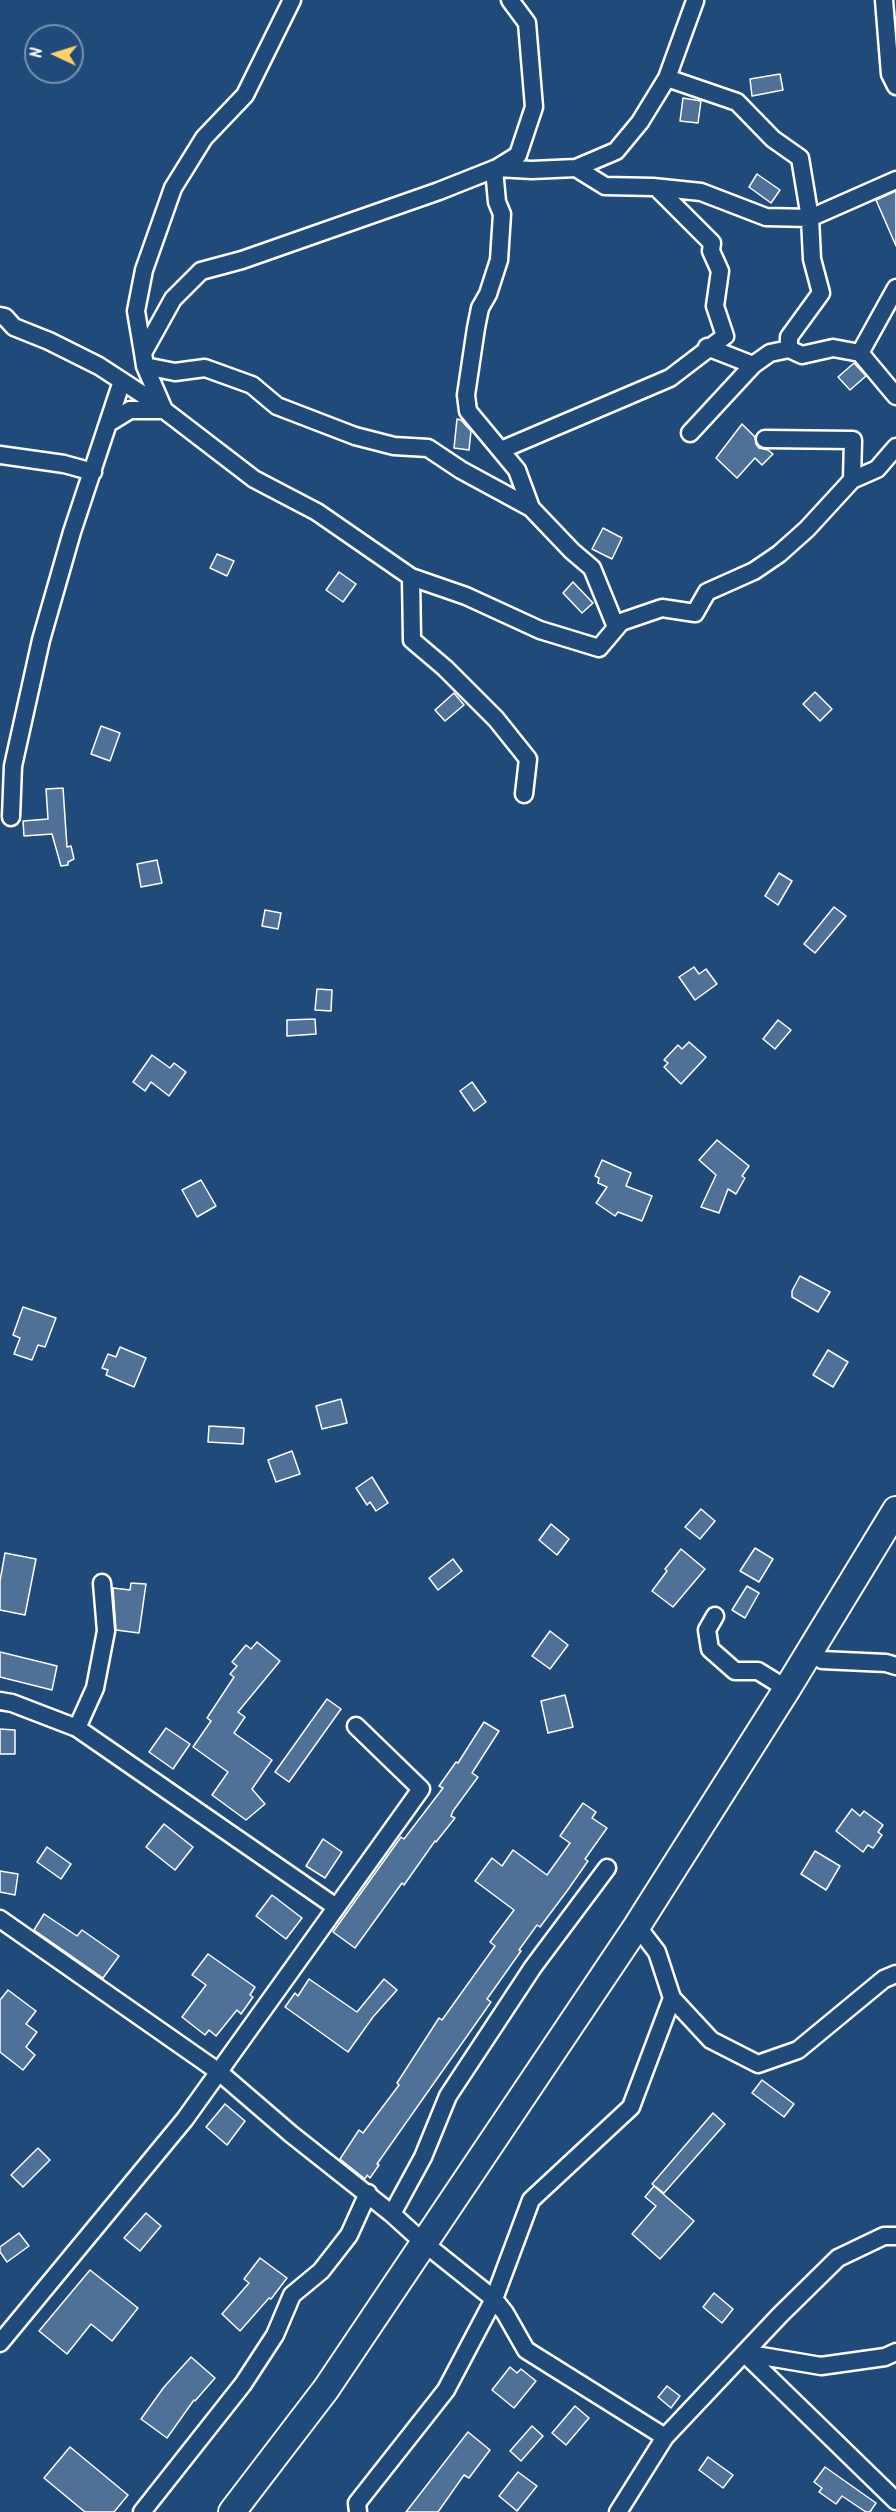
<!DOCTYPE html>
<style>
body{margin:0}
#map{position:relative;width:896px;height:2512px;overflow:hidden;background:#1f4a7a;font-family:Kalam,sans-serif}
canvas{display:block}
.north{position:absolute;left:24px;top:24px;width:60px;height:60px;box-sizing:border-box;background:#1f4a7a;border:2px solid #7992af;border-radius:50%;rotate:274deg;font-size:16px;font-weight:700;line-height:24px;text-align:center;color:#fff}
.north::after{content:'';display:block;margin:auto;width:21px;height:27px;background:#ffd166;clip-path:polygon(50% 0,100% 100%,50% 72%,0 100%)}
</style>
<div id="map">
<canvas width="896" height="2512"></canvas>
<div class="north">N</div>
</div>
<script>
const ctx = document.querySelector('canvas').getContext('2d');
ctx.lineJoin = 'round';
function fillPath(path, color) {
  ctx.fillStyle = color;
  ctx.fill(path, 'evenodd');
}
function shape(rows) {
  const path = new Path2D();
  for (const r of rows) {
    path.moveTo(r[0], r[1]);
    for (let i = 2; i < r.length; i += 2) path.lineTo(r[i], r[i + 1]);
  }
  return path;
}
function trace(path, color, width, dash) {
  ctx.strokeStyle = color;
  ctx.lineWidth = width;
  ctx.lineCap = dash ? 'butt' : 'round';
  ctx.setLineDash(dash || []);
  ctx.stroke(path);
}
const building = shape([
 [780,74,783,90,752,96,750,79,780,74],
 [683,98,701,101,698,123,680,121,683,98],
 [757,174,780,190,771,203,749,187,757,174],
 [896,191,896,246,876,200,896,191],
 [854,363,866,376,850,390,838,377,854,363],
 [457,419,461,420,471,431,469,450,454,448,457,419],
 [742,424,755,437,756,444,759,448,768,450,773,454,762,465,755,458,737,478,716,458,742,424],
 [603,528,622,538,612,559,592,549,603,528],
 [217,554,234,561,227,576,210,568,217,554],
 [339,572,356,584,343,602,326,590,339,572],
 [573,582,593,603,582,613,563,593,573,582],
 [815,692,832,709,820,721,803,704,815,692],
 [454,693,464,705,445,721,435,710,454,693],
 [101,726,120,733,110,761,91,754,101,726],
 [63,788,67,847,71,846,74,859,68,862,68,865,61,866,52,834,24,836,23,821,48,819,46,789,63,788],
 [157,860,162,883,141,887,137,864,157,860],
 [779,873,792,881,778,905,765,896,779,873],
 [834,907,846,916,815,953,804,944,834,907],
 [265,910,281,913,278,929,262,926,265,910],
 [694,967,699,974,706,969,717,984,695,1000,679,977,694,967],
 [317,989,332,990,331,1011,315,1010,317,989],
 [315,1019,316,1034,287,1036,287,1020,315,1019],
 [778,1020,791,1030,775,1049,763,1039,778,1020],
 [689,1042,706,1057,681,1084,664,1067,668,1063,664,1060,678,1045,682,1049,689,1042],
 [152,1055,170,1068,174,1063,186,1072,169,1096,151,1082,145,1091,133,1082,152,1055],
 [472,1082,486,1102,474,1111,460,1091,472,1082],
 [717,1140,749,1166,742,1176,745,1178,736,1194,728,1189,719,1213,701,1207,716,1175,699,1160,717,1140],
 [602,1160,631,1173,626,1186,652,1196,642,1221,618,1212,615,1216,596,1203,607,1187,598,1183,599,1178,595,1176,602,1160],
 [201,1180,216,1206,197,1217,182,1190,201,1180],
 [800,1276,830,1292,818,1312,792,1297,792,1291,800,1276],
 [23,1307,56,1318,45,1347,38,1345,32,1360,14,1354,20,1338,13,1335,23,1307],
 [120,1347,146,1358,134,1387,106,1375,108,1370,102,1368,108,1354,116,1357,120,1347],
 [828,1350,848,1362,833,1387,813,1375,828,1350],
 [341,1399,347,1423,322,1429,316,1406,341,1399],
 [209,1426,244,1428,243,1444,208,1442,209,1426],
 [292,1451,300,1474,276,1482,268,1460,292,1451],
 [372,1477,388,1503,376,1511,370,1502,367,1505,356,1488,372,1477],
 [701,1509,715,1521,700,1539,685,1527,701,1509],
 [551,1524,569,1539,557,1555,539,1540,551,1524],
 [755,1548,773,1559,759,1582,740,1571,755,1548],
 [681,1549,705,1569,673,1607,652,1591,667,1571,665,1569,681,1549],
 [5,1553,36,1559,25,1615,0,1610,0,1581,5,1553],
 [453,1559,462,1571,438,1590,429,1578,453,1559],
 [131,1583,146,1584,139,1633,116,1630,113,1588,130,1590,131,1583],
 [747,1586,759,1593,745,1618,732,1610,747,1586],
 [550,1631,568,1645,550,1669,532,1656,550,1631],
 [257,1642,280,1661,238,1712,245,1717,234,1733,272,1760,252,1789,265,1804,246,1820,212,1795,228,1772,193,1747,211,1721,207,1718,234,1677,230,1674,237,1666,232,1662,246,1645,251,1649,257,1642],
 [0,1652,57,1666,52,1690,0,1677,0,1652],
 [565,1695,573,1727,548,1733,541,1701,565,1695],
 [327,1699,341,1709,289,1782,275,1772,327,1699],
 [484,1722,499,1731,472,1773,478,1777,453,1811,451,1816,455,1818,436,1842,435,1841,404,1885,402,1883,355,1948,333,1932,401,1837,404,1839,443,1788,439,1786,456,1762,458,1763,484,1722],
 [166,1728,190,1744,173,1769,149,1752,166,1728],
 [0,1729,15,1730,15,1754,0,1754,0,1729],
 [583,1803,596,1812,592,1818,607,1828,585,1859,588,1861,567,1891,540,1927,537,1925,519,1950,521,1951,487,1999,491,2002,377,2164,379,2165,370,2178,367,2175,365,2179,340,2159,359,2130,363,2133,399,2085,397,2083,439,2018,442,2020,495,1946,490,1942,514,1910,475,1881,492,1858,502,1866,513,1850,547,1875,570,1843,560,1836,583,1803],
 [852,1809,860,1816,864,1811,883,1825,878,1832,882,1835,873,1848,868,1845,863,1852,836,1831,852,1809],
 [164,1824,193,1847,175,1870,146,1847,164,1824],
 [323,1839,342,1852,325,1878,306,1866,323,1839],
 [47,1847,71,1864,61,1879,37,1862,47,1847],
 [815,1851,840,1866,826,1890,801,1874,815,1851],
 [0,1871,18,1874,15,1895,0,1892,0,1871],
 [272,1895,302,1918,286,1939,256,1916,272,1895],
 [44,1914,77,1936,82,1930,119,1956,103,1978,34,1930,44,1914],
 [208,1954,255,1987,250,1995,253,1997,241,2014,237,2010,216,2036,209,2030,205,2035,182,2017,206,1985,192,1975,208,1954],
 [309,1979,357,2012,384,1979,397,1990,373,2017,348,2052,285,2007,295,1993,298,1996,309,1979],
 [8,1990,36,2011,26,2024,37,2032,26,2047,35,2055,23,2070,0,2052,0,2000,8,1990],
 [762,2080,794,2104,784,2117,752,2093,762,2080],
 [225,2104,245,2121,227,2145,206,2127,225,2104],
 [713,2113,725,2124,664,2193,652,2184,713,2113],
 [38,2148,50,2160,23,2187,11,2175,38,2148],
 [654,2186,694,2221,660,2259,632,2234,656,2206,645,2197,654,2186],
 [146,2213,161,2226,140,2251,124,2238,146,2213],
 [19,2233,29,2246,7,2262,0,2252,0,2247,19,2233],
 [260,2258,287,2278,271,2299,269,2298,240,2331,222,2314,249,2283,244,2279,260,2258],
 [90,2270,138,2308,112,2341,91,2324,67,2354,39,2331,90,2270],
 [714,2293,733,2309,722,2323,703,2307,714,2293],
 [191,2357,215,2378,195,2401,194,2400,167,2438,141,2419,164,2387,191,2357],
 [510,2367,517,2373,521,2369,536,2381,514,2408,492,2390,510,2367],
 [667,2386,680,2396,671,2408,658,2397,667,2386],
 [575,2406,589,2418,566,2445,552,2433,575,2406],
 [532,2426,543,2436,521,2461,510,2451,532,2426],
 [468,2432,490,2450,469,2478,464,2475,438,2512,406,2512,468,2432],
 [70,2447,128,2495,114,2512,85,2512,44,2478,70,2447],
 [708,2457,733,2475,723,2488,699,2470,708,2457],
 [825,2467,876,2503,870,2512,866,2512,842,2496,836,2504,819,2492,822,2488,814,2482,825,2467],
 [518,2472,537,2486,517,2511,499,2496,518,2472]
]);
fillPath(building, '#507197');
trace(building, '#fff', 1.5);
const street = shape([
 [884,0,890,74,896,86],
 [667,78,695,1],
 [497,168,532,170,576,168,605,186,653,187,701,192,766,217,810,218,896,180],
 [576,168,616,151,640,122,667,78,737,102,773,139,800,158,810,218,812,259,821,293,789,337,789,349,802,355,833,348,860,353,896,288],
 [494,169,497,202,502,214,499,260,488,294,480,308,476,328,466,395,468,411,517,470,531,508],
 [0,316,5,317,14,327,49,341,99,366,122,381],
 [707,347,753,365,770,353,789,349],
 [143,353,173,299,201,271,242,260,439,191,497,168,518,155,534,107,527,23,510,0],
 [860,353,896,396],
 [145,366,175,372,205,368,252,385,277,406,355,436,394,446,428,448,461,470,531,508,572,551,592,568,616,627],
 [109,423,130,410,164,410,145,366,143,353,136,311,144,270,173,188,204,138,245,95,292,0],
 [690,433,753,365],
 [501,450,670,378,725,336,715,306,720,271,711,251,712,243,657,188],
 [0,455,64,464,93,472],
 [852,480,877,469,896,447],
 [411,577,466,596,540,630,599,648,621,622,662,608,695,613,707,592,754,571,779,554,807,529,852,480,853,440,765,439],
 [11,817,13,766,41,640,72,532,122,381,151,400,254,479,317,512,411,577,412,640,445,668,496,719,528,759,524,794],
 [715,1616,707,1630,710,1649,735,1671,758,1671,787,1689],
 [810,1650,822,1660,886,1663,896,1666],
 [0,1701,12,1703,77,1728,336,1907],
 [77,1728,95,1688,106,1631,102,1583],
 [607,1868,533,1967,448,2096,423,2157,392,2214,424,2243,494,2299,505,2313,526,2350,665,2437],
 [0,1919,219,2072,291,2134,392,2214],
 [672,1998,711,2040,758,2064,798,2050,884,1979,896,1974],
 [0,2343,185,2119,421,1789,356,1726],
 [744,2353,896,2501],
 [744,2353,821,2366,885,2357,896,2352],
 [142,2512,243,2384,275,2335,292,2295,321,2271,349,2235,368,2193],
 [358,2512,357,2503,446,2390,494,2299,531,2200,631,2107,672,1998,657,1952,637,1926],
 [618,2512,665,2437,780,2315,838,2258,884,2236,896,2236]
]);
const primary = shape([
 [232,2512,326,2389,637,1926,787,1689,896,1510]
]);
trace(street, '#fff', 21);
trace(primary, '#fff', 30);
trace(street, '#1f4a7a', 16);
trace(primary, '#1f4a7a', 26);
</script>
